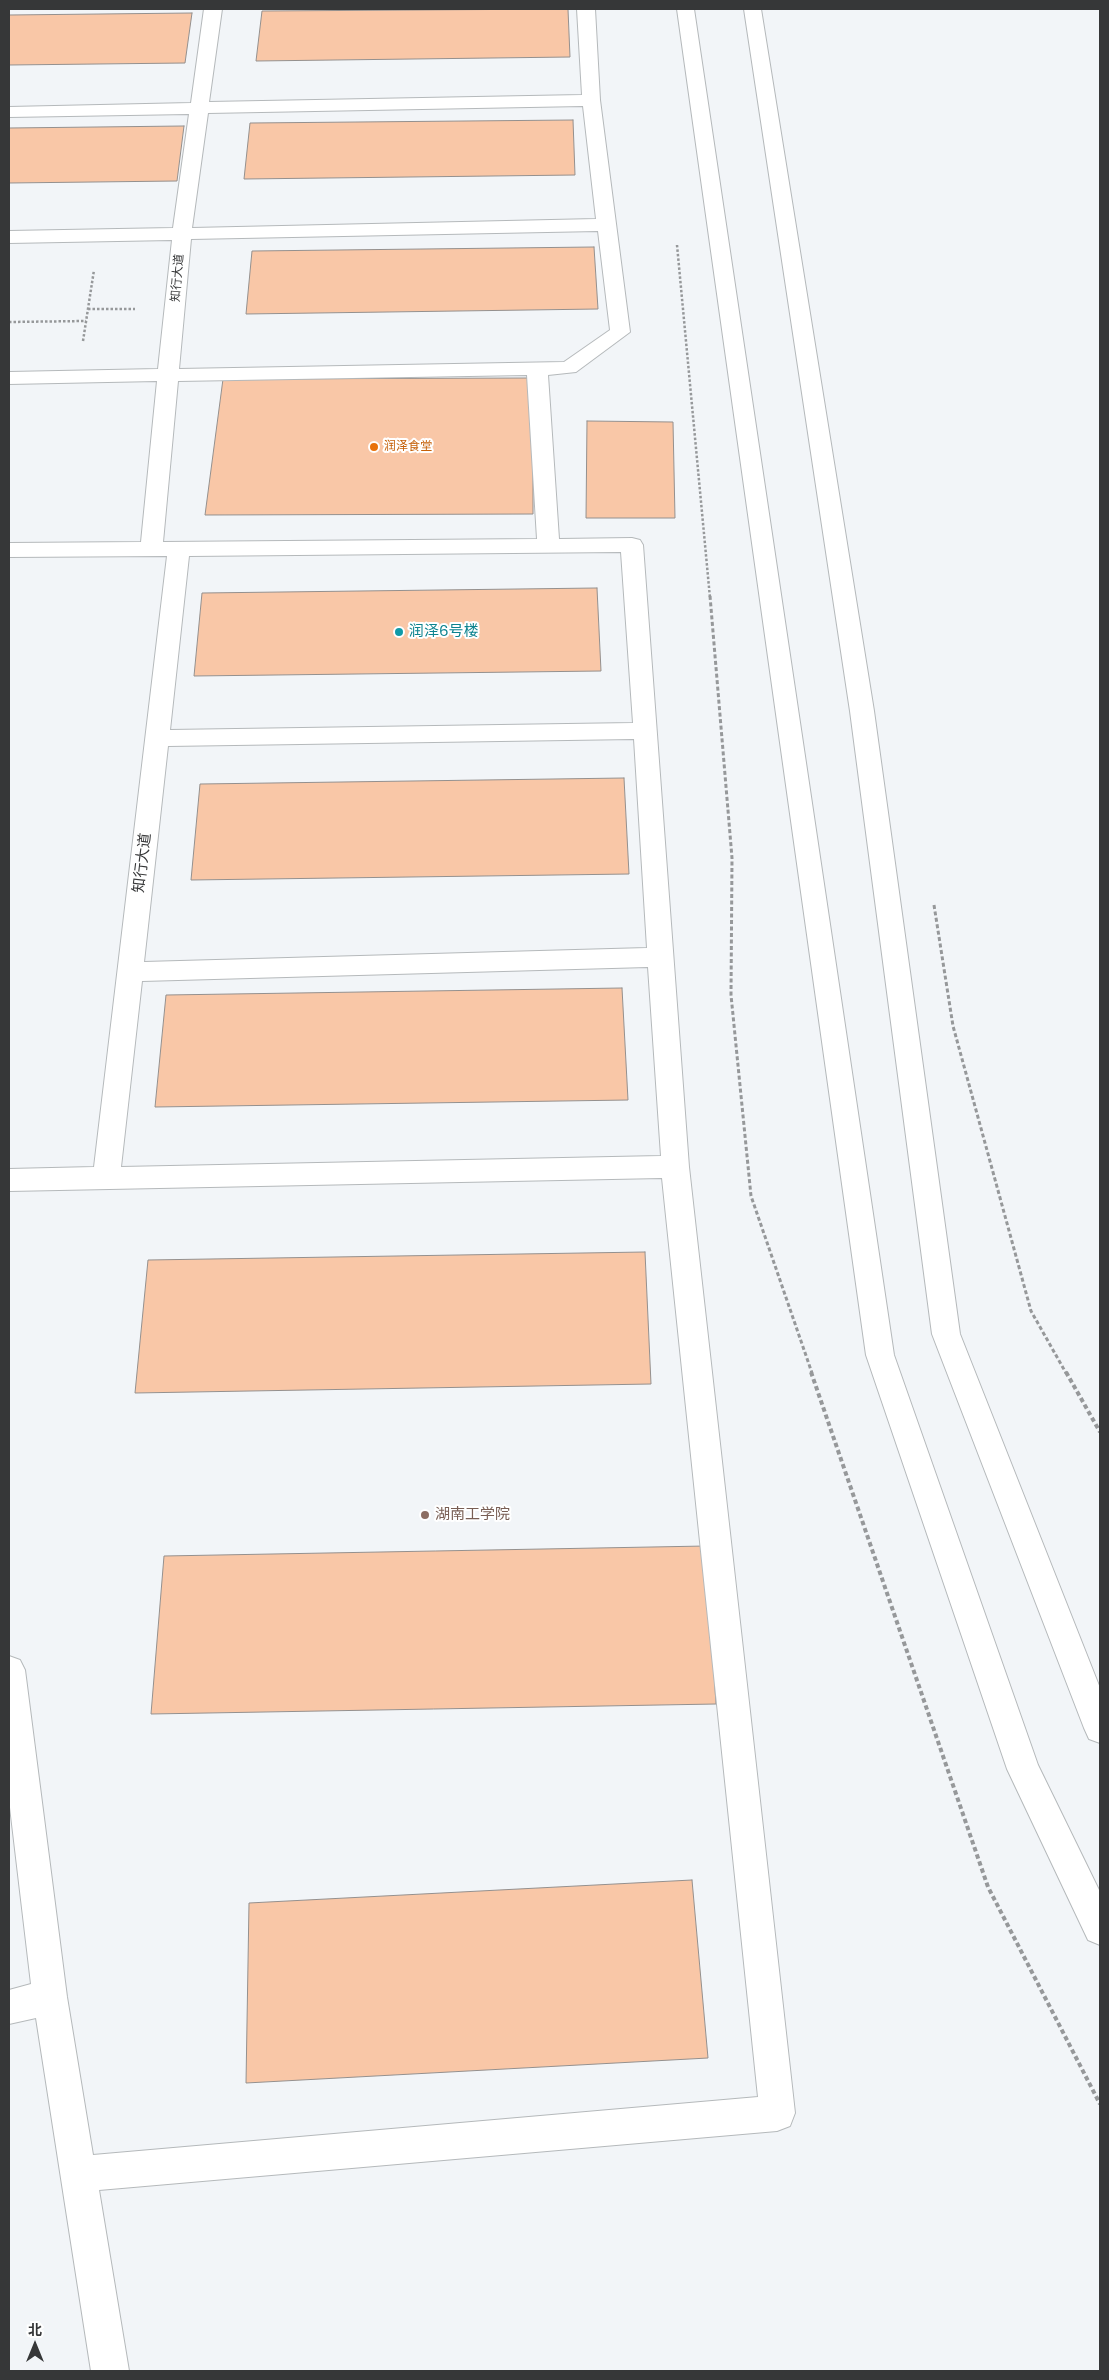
<!DOCTYPE html>
<meta charset="utf-8">
<style>
body{margin:0}
#map{position:relative;width:1109px;height:2380px;overflow:hidden;background:#f2f5f8;font-family:Poppins,"Noto Sans SC",sans-serif}
canvas{display:block}
.frame{position:absolute;inset:0;border:10px solid #363738;pointer-events:none}
.north{position:absolute;left:10px;top:2320px;width:50px;height:50px;-webkit-text-stroke:4px #fff;paint-order:stroke;rotate:0deg;font-size:14px;font-weight:700;line-height:20px;text-align:center;color:#363738}
.north::after{content:'';display:block;margin:auto;width:18px;height:22px;background:#363738;clip-path:polygon(50% 0,100% 100%,50% 72%,0 100%)}
</style>
<div id="map">
<canvas width="1109" height="2380"></canvas>
<div class="frame"></div>
<div class="north">北</div>
</div>
<script>
const ctx = document.querySelector('canvas').getContext('2d');
ctx.lineJoin = 'round';
function fillPath(path, color) {
  ctx.fillStyle = color;
  ctx.fill(path, 'evenodd');
}
function shape(rows) {
  const path = new Path2D();
  for (const r of rows) {
    path.moveTo(r[0], r[1]);
    for (let i = 2; i < r.length; i += 2) path.lineTo(r[i], r[i + 1]);
  }
  return path;
}
function trace(path, color, width, dash) {
  ctx.strokeStyle = color;
  ctx.lineWidth = width;
  ctx.lineCap = dash ? 'butt' : 'round';
  ctx.setLineDash(dash || []);
  ctx.stroke(path);
}
function write(font, color, halo, rows, align = 'center') {
  ctx.font = font + ' Poppins,"Noto Sans SC",sans-serif';
  ctx.lineWidth = 4;
  ctx.setLineDash([]);
  ctx.textBaseline = 'middle';
  ctx.strokeStyle = halo;
  ctx.fillStyle = color;
  for (const [text, x, y, turn = 0] of rows) {
    ctx.save();
    ctx.translate(x, y);
    ctx.rotate((+turn || 0) * Math.PI / 180);
    ctx.textAlign = isNaN(turn) ? turn : align;
    if (halo) ctx.strokeText(text, 0, 0);
    ctx.fillText(text, 0, 0);
    ctx.restore();
  }
}
const building = shape([
 [568,9,570,57,256,61,262,11,568,9],
 [192,13,185,63,9,65,9,15,192,13],
 [573,120,575,175,244,179,250,123,573,120],
 [184,126,177,181,9,183,9,128,184,126],
 [594,247,598,309,246,314,252,251,594,247],
 [533,378,533,514,205,515,223,379,533,378],
 [587,421,673,422,675,518,586,518,587,421],
 [597,588,601,671,194,676,202,593,597,588],
 [624,778,629,874,191,880,200,784,624,778],
 [622,988,628,1100,155,1107,166,995,622,988],
 [645,1252,651,1384,135,1393,148,1260,645,1252],
 [706,1546,716,1704,151,1714,164,1556,706,1546],
 [692,1880,708,2058,246,2083,249,1903,692,1880]
]);
fillPath(building, '#f9c7a7');
trace(building, '#94908e', 1);
const street = shape([
 [204,9,222,9,209,102,582,95,577,9,595,9,600,100,630,332,576,372,548,375,559,539,632,538,640,540,643,545,689,1167,795,2113,790,2126,777,2131,99,2190,129,2371,91,2371,36,2018,9,2024,9,1990,31,1984,9,1799,9,1656,20,1660,25,1670,67,1997,93,2155,758,2097,662,1178,9,1191,9,1169,94,1167,167,556,9,557,9,543,141,542,157,381,9,384,9,372,158,369,172,240,9,243,9,231,173,228,189,114,9,117,9,107,191,103,204,9],
 [583,106,596,219,192,228,208,113,583,106],
 [598,231,610,330,564,362,179,369,191,239,598,231],
 [527,375,537,539,163,542,178,381,527,375],
 [621,552,633,723,170,730,189,556,621,552],
 [634,739,647,948,144,962,168,746,634,739],
 [648,967,661,1156,121,1167,142,981,648,967]
]);
const secondary = shape([
 [677,9,694,9,894,1355,1038,1765,1100,1892,1100,1945,1088,1940,1007,1769,866,1355,677,9],
 [744,9,761,9,874,711,960,1334,1100,1688,1100,1743,1089,1739,1084,1728,932,1334,850,711,744,9]
]);
trace(street, '#b5b9bb', 2);
trace(secondary, '#b5b9bb', 2);
trace(shape([
 [677,245,710,598],
 [88,309,135,309],
 [9,322,86,321],
 [83,341,94,270]
]), '#96989a', 2.5, [2.5, 2]);
trace(shape([
 [710,596,732,858,731,995,751,1196,812,1373],
 [934,905,953,1026,1031,1311,1066,1373]
]), '#96989a', 3, [4, 2.5]);
trace(shape([
 [811,1372,988,1887,1100,2104],
 [1066,1372,1100,1432]
]), '#96989a', 4, [4.5, 3]);
fillPath(street, '#fff');
fillPath(secondary, '#fff');
for (const [x, y, r, color] of [
 [374,447,5,"#e8710a"],
 [399,632,5,"#0f9aa8"],
 [425,1515,5,"#8d6e63"]
]) {
  const dot = new Path2D();
  dot.arc(x, y, r, 0, 2 * Math.PI);
  ctx.fillStyle = color;
  ctx.fill(dot);
  trace(dot, '#fff', 2);
}
write('12px', '#363738', '#fff', [
 ["知行大道",178,278,-85]
]);
write('12px', '#c56008', '#fff', [
 ["润泽食堂",384,447]
], 'left');
write('15px', '#0d838f', '#fff', [
 ["润泽6号楼",409,632]
], 'left');
write('15px', '#363738', '#fff', [
 ["知行大道",143,863,-83]
]);
write('15px', '#785e54', '#fff', [
 ["湖南工学院",435,1515]
], 'left');
</script>
